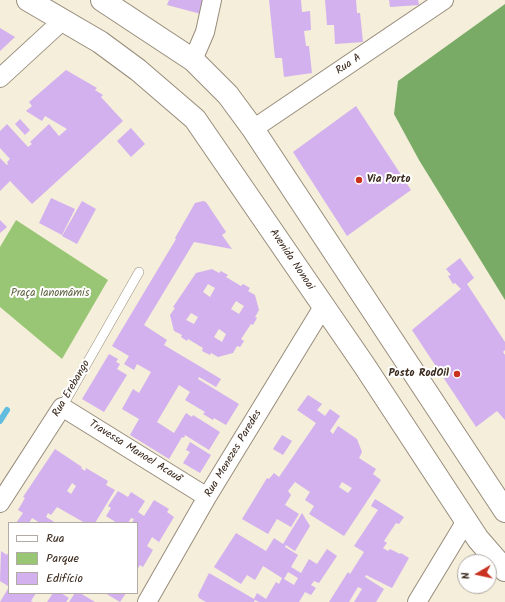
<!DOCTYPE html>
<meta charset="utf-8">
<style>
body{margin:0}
#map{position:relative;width:505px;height:602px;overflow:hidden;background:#f4eeda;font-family:Kalam,sans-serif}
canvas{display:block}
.legend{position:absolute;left:8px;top:522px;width:130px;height:72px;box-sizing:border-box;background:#fff;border:1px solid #b1aaa5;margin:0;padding:5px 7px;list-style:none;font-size:12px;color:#3b2a1e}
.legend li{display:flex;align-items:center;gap:8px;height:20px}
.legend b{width:20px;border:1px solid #b1aaa5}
.north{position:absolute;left:457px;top:554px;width:40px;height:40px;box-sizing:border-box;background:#fff;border:1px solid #b1aaa5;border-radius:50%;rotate:261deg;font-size:11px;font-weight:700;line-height:16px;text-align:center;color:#3b2a1e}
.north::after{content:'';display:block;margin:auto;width:14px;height:18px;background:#c8321e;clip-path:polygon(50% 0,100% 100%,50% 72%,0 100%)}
</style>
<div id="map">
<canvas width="505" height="602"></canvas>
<ul class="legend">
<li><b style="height:5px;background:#fff"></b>Rua</li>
<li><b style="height:11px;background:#99c674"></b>Parque</li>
<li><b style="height:11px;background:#d3b0ee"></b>Edifício</li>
</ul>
<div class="north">N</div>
</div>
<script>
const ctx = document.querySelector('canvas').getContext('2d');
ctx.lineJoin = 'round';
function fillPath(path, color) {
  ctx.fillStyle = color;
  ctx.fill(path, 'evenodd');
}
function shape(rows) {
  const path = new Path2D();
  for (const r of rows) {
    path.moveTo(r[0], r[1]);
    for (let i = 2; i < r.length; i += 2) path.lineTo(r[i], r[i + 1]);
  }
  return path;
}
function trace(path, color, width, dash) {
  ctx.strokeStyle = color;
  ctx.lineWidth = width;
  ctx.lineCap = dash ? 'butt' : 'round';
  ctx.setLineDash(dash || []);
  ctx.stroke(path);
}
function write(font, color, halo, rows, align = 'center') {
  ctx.font = font + ' Kalam,sans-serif';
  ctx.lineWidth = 4;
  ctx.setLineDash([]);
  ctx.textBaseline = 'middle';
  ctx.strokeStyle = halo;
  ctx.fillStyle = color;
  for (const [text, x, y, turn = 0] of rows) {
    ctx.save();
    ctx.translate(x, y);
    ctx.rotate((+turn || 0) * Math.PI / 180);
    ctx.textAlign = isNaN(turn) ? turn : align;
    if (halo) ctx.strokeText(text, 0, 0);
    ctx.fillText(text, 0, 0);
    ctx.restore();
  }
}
fillPath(shape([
 [16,220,108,280,62,359,0,307,0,247]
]), '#99c674');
fillPath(shape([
 [505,4,505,300,419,160,394,114,398,81]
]), '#7aab66');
trace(shape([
 [0,421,7,410]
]), '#61bcdf', 6);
fillPath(shape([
 [169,0,204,0,201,14,167,5],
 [269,0,301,0,302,12,310,11,311,30,304,31,306,46,309,46,312,73,284,77,282,58,275,58],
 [325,0,356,0,357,13,360,13,363,42,335,44,334,25,327,25],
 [389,0,418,0,419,5,390,7],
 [0,28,15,37,0,51],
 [66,70,97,88,95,90,103,95,101,97,123,121,32,204,10,181,0,191,0,158,7,165,8,164,7,162,10,159,0,148,0,131,7,124,28,147,32,144,30,142,49,124,59,136,67,129,45,116,42,121,26,111,32,106,29,102],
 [356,106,411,190,347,236,293,152],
 [20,119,30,130,25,135,15,124],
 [131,128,145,144,131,157,117,141],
 [51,198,75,209,62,235,39,223],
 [82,201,96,209,77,244,62,236],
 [203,201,206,202,226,232,222,235,232,249,194,242,144,325,167,340,164,345,221,379,216,387,199,377,198,379,239,404,226,425,214,418,213,420,203,414,205,412,185,400,190,392,179,385,157,422,174,433,186,413,192,417,193,415,220,432,209,450,185,435,184,438,182,437,169,459,130,435,139,419,122,409,133,389,139,393,151,372,137,364,134,370,124,364,129,356,112,346,176,239,175,238,195,203],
 [0,220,7,227,0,233],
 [460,258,474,278,467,284,505,342,505,350,503,352,505,355,505,420,497,411,476,427,412,330,461,289,455,283,453,284,448,276,451,275,446,269],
 [212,269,219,273,221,271,228,275,226,277,241,286,243,284,250,288,248,291,255,295,259,310,255,317,257,318,253,325,251,324,241,339,244,341,240,347,237,346,233,353,218,357,211,353,210,355,202,351,203,348,188,339,187,341,181,337,182,335,174,331,170,315,175,308,173,307,196,273],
 [208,284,215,288,210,297,203,292],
 [236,301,244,306,239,314,231,309],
 [191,313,198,317,194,324,186,320],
 [219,329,226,334,222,342,214,337],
 [109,354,118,359,116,362,120,364,117,369,127,375,104,412,82,399],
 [308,395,322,404,317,410,325,416,330,409,340,416,330,431,333,434,338,426,357,439,362,452,359,458,376,469,373,474,381,480,344,536,309,514,314,506,305,500,310,492,295,482,288,491,291,495,285,505,299,514,291,527,277,519,268,534,242,519,267,478,269,479,274,473,279,477,316,423,297,410],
 [342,482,352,488,348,493,339,487],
 [282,435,292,441,283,455,273,449],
 [190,442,211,455,200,473,183,463,190,452,186,450],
 [55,449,82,467,81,468,85,471,86,468,108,481,106,485,115,490,95,523,85,523,57,507,51,515,48,513,46,517,56,523,40,523,32,518,29,523,16,523,23,513,18,510,25,498,23,497],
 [72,483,76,486,71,494,67,491],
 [118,491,128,497,131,492,145,501,138,512,144,516,154,500,169,509,167,512,174,517,159,542,152,537,147,546,153,550,143,567,140,565,137,570,137,523,132,523,134,519,131,518,128,523,117,523,106,516,111,508,108,506],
 [375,499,404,517,399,524,396,523,384,541,387,543,383,548,388,551,390,549,400,554,401,553,409,558,392,588,366,575,365,577,384,589,376,602,354,602,362,589,358,587,349,602,329,602,348,572,350,574,364,552,354,546,378,510,371,506],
 [302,513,310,526,295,551,286,545,285,547,298,555,291,567,301,573,309,559,317,564,327,549,337,556,319,583,314,581,311,585,316,588,311,595,305,592,299,602,259,602,255,600,254,602,206,602,199,598,198,595,209,573,254,599,257,593,266,599,276,582,279,584,282,578,263,566,255,580,247,575,241,584,214,567,236,533,266,551,274,538,283,544],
 [288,572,298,578,294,585,284,579],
 [1,551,7,555,9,551,8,586,0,581],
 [9,587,9,593,36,593,31,601,33,602,0,602],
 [53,593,61,593,69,598,66,602,47,602],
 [75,593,80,593,95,602,69,602],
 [105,593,126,593,120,602]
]), '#d3b0ee');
const service = shape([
 [62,407,139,272]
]);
const minor = shape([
 [193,60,205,32,212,0],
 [0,78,62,21],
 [253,129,444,0],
 [0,503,62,407,207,497],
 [147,602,207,497,323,307],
 [417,602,466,521]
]);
const primary = shape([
 [28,0,100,42,138,70,195,119,364,365,478,539,505,570],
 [102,0,193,60,228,95,253,129,505,511]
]);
trace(service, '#988c7c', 10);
trace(minor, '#988c7c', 20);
trace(primary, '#988c7c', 24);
trace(service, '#fff', 9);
trace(minor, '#fff', 18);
trace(primary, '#fff', 22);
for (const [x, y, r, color] of [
 [359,180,4,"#c8321e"],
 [457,374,4,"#c8321e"]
]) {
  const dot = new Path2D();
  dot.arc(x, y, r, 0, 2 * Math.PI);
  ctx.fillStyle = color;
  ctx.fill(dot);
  trace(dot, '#fff', 1.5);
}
write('11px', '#3b2a1e', '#fff', [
 ["Rua A",349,65,-34],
 ["Avenida Nonoai",291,260,56],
 ["Rua Erebango",72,389,-60],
 ["Travessa Manoel Acauã",135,452,32],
 ["Rua Menezes Paredes",234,454,-59]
]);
write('bold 11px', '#3b2a1e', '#fff', [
 ["Via Porto",367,180],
 ["Posto RodOil",449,374,"right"]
], 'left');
write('11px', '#5c613c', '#fff', [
 ["Praça Ianomâmis",50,294]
]);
</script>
